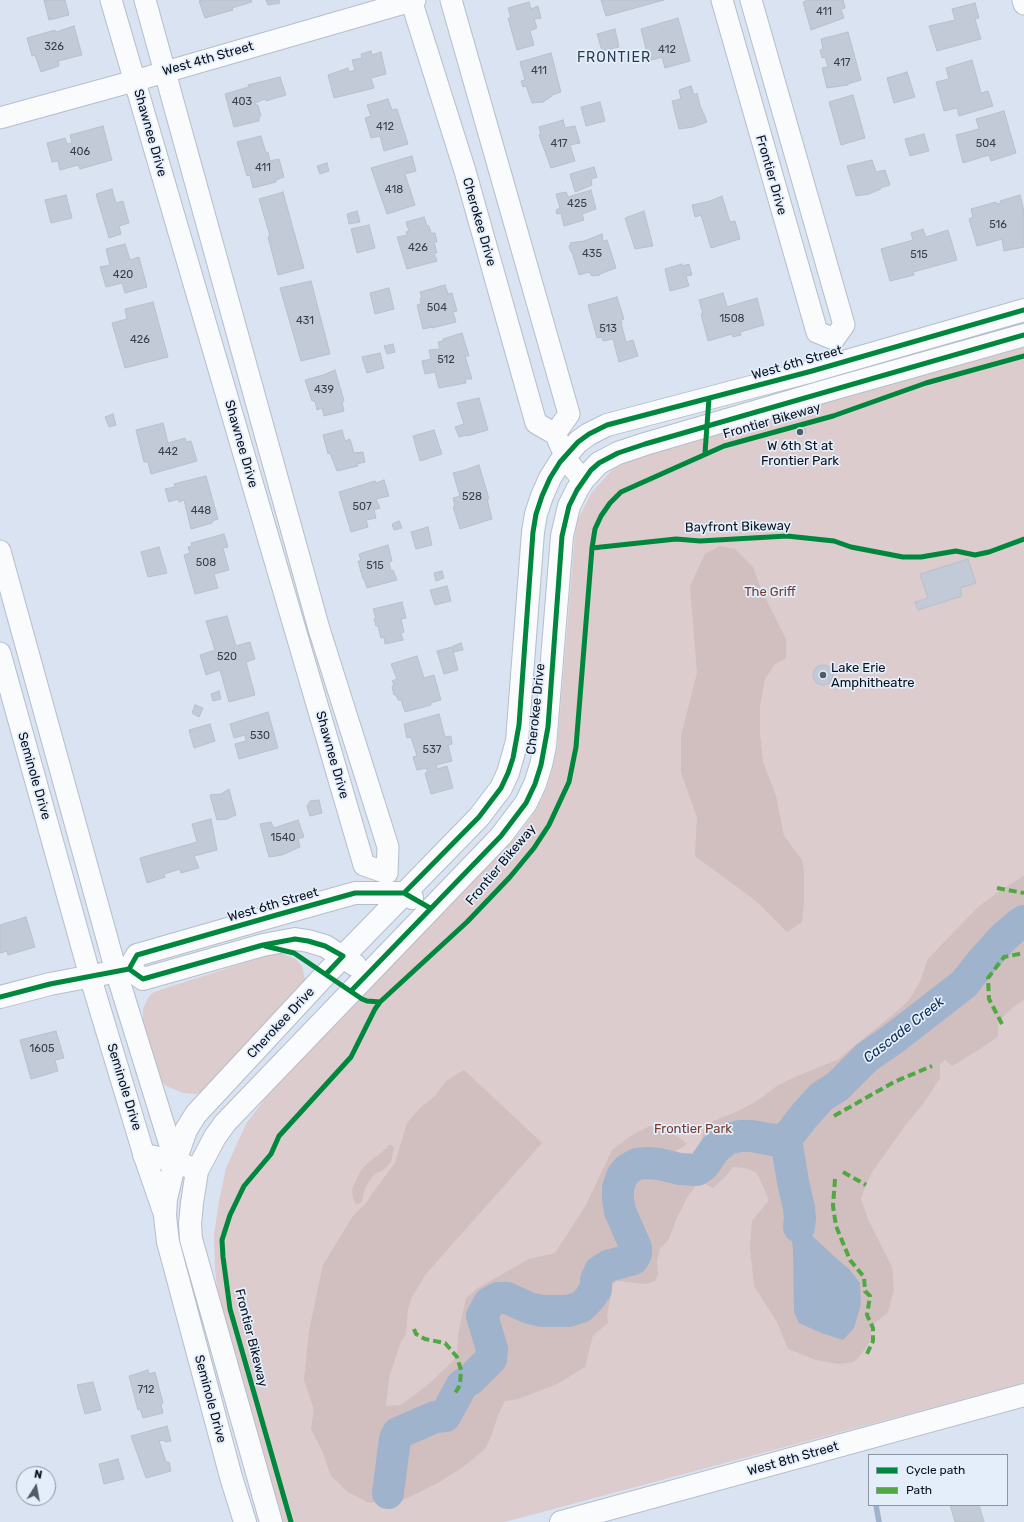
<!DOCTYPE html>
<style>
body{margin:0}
#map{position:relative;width:1024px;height:1522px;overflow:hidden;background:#d9e3f1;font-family:Rubik,sans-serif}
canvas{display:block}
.legend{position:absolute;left:868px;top:1454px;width:140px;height:52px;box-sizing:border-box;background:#e4eefb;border:1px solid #8c96a2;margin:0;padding:5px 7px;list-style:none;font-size:12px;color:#09111c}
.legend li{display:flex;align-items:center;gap:8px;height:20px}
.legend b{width:20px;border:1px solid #8c96a2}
.north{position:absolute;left:16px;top:1466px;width:40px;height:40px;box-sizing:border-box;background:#e4eefb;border:1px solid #8c96a2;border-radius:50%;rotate:11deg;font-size:11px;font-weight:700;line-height:16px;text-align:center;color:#09111c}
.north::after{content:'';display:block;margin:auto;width:14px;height:18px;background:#525a67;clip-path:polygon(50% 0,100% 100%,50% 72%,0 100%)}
</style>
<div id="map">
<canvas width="1024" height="1522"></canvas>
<ul class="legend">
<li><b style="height:5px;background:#00873e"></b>Cycle path</li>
<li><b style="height:5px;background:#50a843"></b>Path</li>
</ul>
<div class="north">N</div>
</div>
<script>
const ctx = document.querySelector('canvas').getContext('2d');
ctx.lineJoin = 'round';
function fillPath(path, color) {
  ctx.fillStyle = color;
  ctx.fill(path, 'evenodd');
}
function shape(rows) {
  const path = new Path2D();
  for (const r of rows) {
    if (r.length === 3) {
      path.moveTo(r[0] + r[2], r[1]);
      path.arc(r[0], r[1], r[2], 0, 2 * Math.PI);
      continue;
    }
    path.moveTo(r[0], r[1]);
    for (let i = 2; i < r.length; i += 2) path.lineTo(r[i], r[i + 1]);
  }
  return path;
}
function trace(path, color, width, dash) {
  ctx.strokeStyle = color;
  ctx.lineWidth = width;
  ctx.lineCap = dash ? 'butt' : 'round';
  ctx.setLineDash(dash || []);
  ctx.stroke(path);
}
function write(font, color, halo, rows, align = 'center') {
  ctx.font = font + ' Rubik,sans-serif';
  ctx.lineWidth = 3.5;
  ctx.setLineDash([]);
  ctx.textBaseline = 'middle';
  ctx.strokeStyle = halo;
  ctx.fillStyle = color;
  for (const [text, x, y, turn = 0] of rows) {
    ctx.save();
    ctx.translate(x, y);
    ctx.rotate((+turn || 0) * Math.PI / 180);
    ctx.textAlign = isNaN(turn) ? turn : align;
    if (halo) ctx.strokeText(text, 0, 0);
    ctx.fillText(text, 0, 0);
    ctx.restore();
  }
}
fillPath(shape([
 [1024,347,1024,1383,505,1522,281,1522,218,1297,215,1269,214,1235,219,1201,226,1168,246,1124,276,1084,520,833,536,810,545,792,552,772,557,749,575,534,578,519,592,492,612,470,624,461,640,455],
 [275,953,281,953,296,959,302,966,306,983,203,1091,196,1094,183,1093,166,1086,160,1080,143,1024,143,1009,148,998,152,993,166,988]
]), '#dccccd');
fillPath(shape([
 [720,546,735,549,753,567,761,589,786,639,786,658,775,664,765,679,760,706,760,733,763,762,776,796,784,836,802,860,804,872,804,901,802,922,787,932,756,901,695,856,697,817,681,773,681,736,697,673,690,586,705,554],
 [1024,875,1024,1000,1013,1007,998,1022,998,1036,983,1047,952,1066,945,1060,940,1064,940,1078,923,1104,908,1122,872,1172,866,1185,861,1199,868,1219,892,1267,894,1290,888,1312,876,1322,872,1328,870,1341,862,1353,854,1362,839,1364,816,1360,788,1349,777,1322,754,1286,750,1248,752,1221,769,1200,757,1173,746,1168,733,1167,724,1178,713,1188,699,1181,688,1196,676,1220,669,1239,660,1249,657,1261,658,1274,655,1281,645,1284,617,1281,613,1284,607,1316,608,1323,593,1335,585,1367,557,1384,518,1399,505,1401,498,1415,491,1437,485,1449,463,1467,438,1483,401,1501,383,1503,367,1502,348,1492,331,1476,323,1453,311,1429,314,1410,304,1380,309,1331,323,1265,353,1216,366,1203,377,1187,395,1163,407,1123,420,1108,435,1096,446,1081,464,1070,542,1143,425,1275,412,1297,408,1309,406,1335,401,1341,389,1378,386,1406,401,1405,429,1384,457,1357,458,1335,466,1298,478,1288,529,1259,555,1253,586,1205,612,1150,632,1135,650,1126,664,1129,680,1138,687,1144,681,1148,676,1151,676,1159,683,1162,698,1155,704,1128,713,1121,734,1113,757,1101,777,1086,795,1077,837,1060,901,1008,909,1000,920,982,928,959,978,907,1001,890,1019,879],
 [389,1145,392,1145,394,1148,391,1162,382,1171,376,1173,372,1177,365,1188,362,1201,360,1204,356,1204,353,1199,352,1189,361,1170,369,1162,386,1149]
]), '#d1bebe');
fillPath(shape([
 [799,1227,807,1231,837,1259,849,1269,860,1283,861,1304,854,1328,843,1340,821,1333,799,1323,794,1312,793,1251,792,1239,794,1230]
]), '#9fb3cd');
trace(shape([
 [876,1505,879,1522]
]), '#9fb3cd', 5.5);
trace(shape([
 [786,1139,793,1182,799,1208,800,1218,799,1227],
 [388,1493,395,1439,398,1433,435,1417,445,1416,462,1385,471,1379,491,1359,492,1349,482,1316,489,1303,498,1298,507,1298,529,1308,542,1311,568,1311,581,1307,589,1299,596,1289,596,1280,600,1271,608,1266,633,1259,636,1254,636,1248,620,1211,618,1199,618,1188,622,1176,628,1169,637,1164,647,1163,659,1164,680,1169,697,1170,704,1165,715,1149,727,1139,740,1136,752,1136,773,1140,786,1139,804,1116,821,1097,838,1086,867,1057,893,1039,964,984,983,960,1004,937,1019,924,1024,921]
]), '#9fb3cd', 32);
const building = shape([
 [44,0,65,0,69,15,49,20,44,0],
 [202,0,251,0,252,2,232,8,233,10,205,18,199,1,202,0],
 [266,0,279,0,280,3,268,5,266,0],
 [601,0,664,0,606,16,601,0],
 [808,0,843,0,845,8,841,9,844,18,811,30,803,2,808,0],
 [529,2,531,9,538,6,541,18,534,19,537,28,530,31,534,45,517,50,508,18,511,18,508,8,529,2],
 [975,3,979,18,975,19,981,39,937,51,929,26,955,20,952,9,975,3],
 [678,18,690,61,665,68,662,57,649,61,641,29,678,18],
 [74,26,82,55,58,61,59,66,41,72,35,55,32,56,27,38,55,30,56,32,74,26],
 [615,29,619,47,602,51,597,34,615,29],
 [848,32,861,80,848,84,848,85,827,88,822,68,828,67,825,57,822,58,820,50,823,49,821,39,848,32],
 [371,51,372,55,381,52,386,74,371,78,374,88,334,98,328,75,348,68,349,72,355,70,352,60,362,58,361,54,371,51],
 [551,53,561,92,552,95,552,96,543,102,532,103,526,86,523,87,521,81,525,80,520,62,551,53],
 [972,60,981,93,988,91,993,106,959,116,957,108,944,111,936,82,949,79,946,68,972,60],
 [907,72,915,97,894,103,887,78,907,72],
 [280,77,286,95,266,101,265,99,255,103,256,105,258,105,261,116,259,117,259,121,234,127,225,94,249,87,248,85,280,77],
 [691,86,694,95,697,93,701,109,702,109,703,114,704,114,707,122,693,127,679,129,672,101,681,99,679,90,691,86],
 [853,95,865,138,841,145,829,102,853,95],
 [388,99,392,110,397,109,408,144,384,151,380,136,371,138,365,118,371,116,367,105,388,99],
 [600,102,605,121,586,126,581,107,600,102],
 [1004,111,1016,153,991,161,989,155,963,163,956,135,979,129,976,119,1004,111],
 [563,120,565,128,575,126,580,143,570,145,575,161,551,168,539,135,541,135,539,127,563,120],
 [103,126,112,160,80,169,78,165,60,170,58,161,52,162,47,143,65,138,67,144,72,143,70,135,103,126],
 [924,134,929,151,910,156,905,139,924,134],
 [261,136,266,153,268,152,270,161,279,159,284,177,276,180,276,182,253,188,250,175,247,176,237,142,261,136],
 [412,156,416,171,405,174,415,205,387,214,371,168,412,156],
 [872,160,876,172,885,170,890,185,880,188,881,189,869,194,856,196,847,166,872,160],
 [327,163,329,171,320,174,317,166,327,163],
 [594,167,597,177,591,179,592,185,575,192,570,174,594,167],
 [112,189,116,203,123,201,129,223,119,226,121,234,109,238,96,194,112,189],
 [591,190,596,209,582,214,584,220,564,226,561,213,557,214,556,210,560,208,556,194,566,192,568,197,591,190],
 [283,192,304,268,278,275,268,237,270,236,259,199,283,192],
 [66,195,72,218,51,223,45,200,66,195],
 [1020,195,1024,211,1024,247,1004,251,1002,239,977,246,969,219,973,217,971,209,996,202,997,204,1001,203,1000,201,1020,195],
 [722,196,730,222,735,221,740,239,711,248,701,215,695,217,692,205,710,201,722,196],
 [357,211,360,222,349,224,347,214,357,211],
 [644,211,653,246,635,249,625,218,644,211],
 [424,217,427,226,429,226,431,233,435,233,437,242,434,242,437,253,434,253,437,261,407,269,397,237,407,235,406,232,409,231,406,222,424,217],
 [369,225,375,248,357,253,351,229,369,225],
 [923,229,926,237,948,230,957,260,913,272,914,275,890,281,881,249,913,240,911,233,923,229],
 [602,234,603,241,607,240,616,268,600,274,600,275,592,276,589,272,579,275,572,252,571,252,569,246,571,245,570,243,584,241,602,234],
 [125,244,130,260,139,257,147,287,125,293,122,283,106,287,100,267,110,265,106,249,125,244],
 [682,264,683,266,689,264,692,275,686,276,689,286,670,291,665,269,682,264],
 [311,281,330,354,301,361,280,288,311,281],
 [445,285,448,294,452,293,457,311,453,312,456,322,432,328,432,327,423,329,417,305,421,304,420,298,422,298,420,292,445,285],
 [389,288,394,309,375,314,370,293,389,288],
 [723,293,727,307,757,298,764,325,740,332,741,335,733,337,732,334,708,341,701,314,703,314,699,300,723,293],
 [617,297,624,319,621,320,622,323,621,323,626,342,633,340,638,356,619,362,613,339,603,341,602,337,597,338,588,305,617,297],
 [153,302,168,357,125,368,112,323,127,319,125,309,153,302],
 [462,333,469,356,465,356,472,379,465,379,466,383,439,388,435,372,425,374,422,361,431,359,429,350,440,349,438,342,443,341,443,339,462,333],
 [393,344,395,352,387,354,384,346,393,344],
 [380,353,384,368,367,373,362,357,380,353],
 [335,370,344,401,342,402,344,411,324,416,322,408,317,410,315,401,312,401,305,380,323,375,335,370],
 [479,398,488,430,467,436,467,435,459,437,455,427,464,424,457,403,479,398],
 [113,414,116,425,109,427,105,417,113,414],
 [163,423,168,443,185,438,186,442,191,441,197,461,151,474,148,462,144,462,136,430,163,423],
 [805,429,806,433,796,435,795,431,805,429],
 [342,430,345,441,350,439,354,453,363,452,365,462,357,464,358,466,337,471,330,453,328,454,323,435,342,430],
 [434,430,442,454,420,461,413,436,434,430],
 [479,465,489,499,487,499,492,519,460,529,453,507,455,507,453,498,460,496,453,473,465,470,479,465],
 [206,476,218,519,212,521,212,523,191,529,184,500,179,502,178,499,169,502,165,489,175,487,174,484,206,476],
 [384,480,389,496,376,499,380,508,374,510,376,518,366,520,368,527,351,532,339,492,375,481,376,483,384,480],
 [399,521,402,528,394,530,392,524,399,521],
 [428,527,432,545,416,549,411,532,428,527],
 [224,534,228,547,223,548,229,570,214,574,218,588,195,594,184,555,190,553,188,547,192,546,191,543,224,534],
 [388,545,392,561,389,562,391,571,393,570,397,580,367,588,364,579,363,579,358,561,361,561,359,554,388,545],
 [159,547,167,573,148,577,141,552,159,547],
 [968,559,976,583,960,588,962,596,918,610,915,602,928,598,920,574,968,559],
 [442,571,444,578,436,581,434,573,442,571],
 [447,586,451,601,435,605,430,590,447,586],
 [402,602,406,618,401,619,404,632,401,633,403,640,385,644,384,637,381,638,378,626,376,626,374,619,376,619,373,609,402,602],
 [227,616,236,646,250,642,255,659,246,662,255,695,229,702,220,670,206,675,200,655,215,650,206,621,227,616],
 [461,643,463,650,454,652,453,646,461,643],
 [452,647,458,670,444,674,437,651,452,647],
 [417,656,424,678,434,675,441,700,430,703,431,705,405,712,401,700,398,700,396,695,394,695,392,687,394,684,392,681,397,679,391,664,417,656],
 [823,675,10],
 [219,691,221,699,213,701,211,694,219,691],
 [195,705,203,708,199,717,192,713,195,705],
 [268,712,278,748,239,759,235,744,246,741,245,735,234,738,230,724,268,712],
 [439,714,445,737,451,736,452,744,448,745,452,761,436,765,437,769,447,766,453,788,431,794,425,773,428,772,426,768,417,770,413,757,417,756,411,737,407,738,404,724,439,714],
 [210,724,215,741,194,748,189,730,210,724],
 [229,789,236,815,227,819,217,820,210,795,221,794,229,789],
 [319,800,322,813,310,816,307,806,310,801,319,800],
 [211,819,217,850,194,856,199,868,181,873,180,869,164,874,165,877,147,883,140,858,197,842,192,824,211,819],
 [298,820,304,837,298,839,300,847,282,855,269,857,260,824,271,822,274,828,298,820],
 [26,917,35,947,8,955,7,951,0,953,0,925,26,917],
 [56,1031,64,1058,55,1060,58,1071,31,1079,20,1040,56,1031],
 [148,1370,149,1374,155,1372,163,1403,161,1404,163,1413,143,1418,140,1409,138,1410,129,1376,148,1370],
 [93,1382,101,1410,85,1414,77,1385,93,1382],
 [167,1426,171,1441,165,1442,165,1440,159,1441,166,1462,169,1462,171,1471,146,1478,131,1436,167,1426],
 [118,1459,124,1479,104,1484,99,1464,118,1459],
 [950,1505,979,1505,984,1522,955,1522,950,1505]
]);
fillPath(building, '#c1cad6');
trace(building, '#b8c0cc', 1);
const street = shape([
 [111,0,364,865,387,873,388,847,319,629,145,0],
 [411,0,465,171,536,423,555,434,569,414,451,0],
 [722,0,817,332,834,339,844,325,751,0],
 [1023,0,1024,4],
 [0,118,134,81,415,0],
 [558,440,568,462,583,480],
 [0,551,116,971,175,1161],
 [0,653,90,976,144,1155,165,1216]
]);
const secondary = shape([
 [129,969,137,955,273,916,355,893,404,893,412,898],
 [0,997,50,984,129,969,143,979,263,945,295,939,308,941,325,946,355,965],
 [144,1155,175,1161,189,1167],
 [245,1522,231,1477,168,1242,165,1216,166,1199,175,1161,186,1130,196,1114,326,974,479,817,501,788,508,773,517,741,533,532,536,514,542,496,550,478,560,462,578,442,589,434,607,425,812,371,1024,310],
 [271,1522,191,1239,190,1224,192,1203,197,1171,215,1137,225,1123,501,836,526,803,535,784,541,765,545,746,562,536,569,506,577,490,583,480,599,463,618,453,645,444,829,390,1024,335],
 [561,1522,1024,1395]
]);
trace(street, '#b5becb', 23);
trace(secondary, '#b5becb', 24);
trace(street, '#f9fbfd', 21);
trace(secondary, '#f9fbfd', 22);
trace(shape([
 [997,888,1024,893],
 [1002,1024,989,999,988,978,1004,957,1024,953],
 [834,1116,894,1082,932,1066],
 [843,1172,866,1185],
 [835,1179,833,1206,836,1226,850,1260,864,1277,865,1291,870,1296,867,1315,873,1328,873,1341,866,1356],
 [414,1329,416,1334,425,1339,445,1343,457,1357,461,1370,460,1385,454,1395]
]), '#50a843', 4, [8, 4]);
trace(shape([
 [705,453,709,398],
 [592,548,676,539,700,541,787,536,834,541,851,547,903,557,921,557,956,551,975,555,989,552,1024,539],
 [404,893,479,817,501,788,508,773,513,758,519,725,533,532,536,514,542,496,550,478,560,462,578,442,589,434,607,425,812,371,1024,310],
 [265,946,294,953,362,999,367,1001,380,1002],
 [129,969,137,955,273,916,355,893,404,893,430,908],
 [351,991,501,836,526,803,535,784,541,765,548,727,562,536,569,506,577,490,591,470,599,463,618,453,645,444,1024,335],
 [0,997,50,984,129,969,143,979,263,945,295,939,308,941,325,946,343,956,326,974],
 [291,1522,230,1309,223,1257,222,1240,230,1215,244,1186,271,1154,279,1136,351,1057,375,1009,380,1002,467,922,510,877,534,848,549,825,569,782,576,747,592,548,595,529,601,516,610,503,621,492,724,446,833,416,926,383,1024,356]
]), '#00873e', 5);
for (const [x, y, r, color] of [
 [800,432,4,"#525a67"],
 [823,675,4,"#525a67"]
]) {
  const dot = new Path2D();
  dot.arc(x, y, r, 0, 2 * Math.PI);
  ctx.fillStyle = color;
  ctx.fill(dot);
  trace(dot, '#e4eefb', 1.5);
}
write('11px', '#38404c', null, [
 ["411",824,12],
 ["326",54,47],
 ["412",667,50],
 ["417",842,63],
 ["411",539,71],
 ["403",242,102],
 ["412",385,127],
 ["417",559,144],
 ["504",986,144],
 ["406",80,152],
 ["411",263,168],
 ["418",394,190],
 ["425",577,204],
 ["516",998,225],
 ["426",418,248],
 ["435",592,254],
 ["515",919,255],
 ["420",123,275],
 ["504",437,308],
 ["1508",732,319],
 ["431",305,321],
 ["513",608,329],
 ["426",140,340],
 ["512",446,360],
 ["439",324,390],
 ["442",168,452],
 ["528",472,497],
 ["507",362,507],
 ["448",201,511],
 ["508",206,563],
 ["515",375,566],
 ["520",227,657],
 ["530",260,736],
 ["537",432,750],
 ["1540",283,838],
 ["1605",42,1049],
 ["712",146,1390]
]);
write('13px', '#09111c', '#e4eefb', [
 ["West 4th Street",208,59,-16],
 ["Shawnee Drive",150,133,74],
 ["Frontier Drive",771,175,74],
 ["Cherokee Drive",479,222,74],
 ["West 6th Street",797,363,-16],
 ["Frontier Bikeway",772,421,-16],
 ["Shawnee Drive",241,444,74],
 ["Bayfront Bikeway",738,527,-1],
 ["Cherokee Drive",536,709,-84],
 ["Shawnee Drive",332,755,74],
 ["Seminole Drive",34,776,74],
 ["Frontier Bikeway",501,865,-50],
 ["West 6th Street",273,905,-16],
 ["Cherokee Drive",281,1023,-47],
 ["Seminole Drive",124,1087,73],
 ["Frontier Bikeway",251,1338,76],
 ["Seminole Drive",210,1399,75],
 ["West 8th Street",793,1459,-16]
]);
write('13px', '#09111c', '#e4eefb', [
 ["W 6th St at",800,446],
 ["Frontier Park",800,461],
 ["Lake Erie",831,668,"left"],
 ["Amphitheatre",831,683,"left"]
]);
write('13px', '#743c2d', '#e4eefb', [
 ["The Griff",770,592],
 ["Frontier Park",693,1129]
]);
ctx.letterSpacing = '1px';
write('14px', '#293c54', '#e4eefb', [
 ["FRONTIER",614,58]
]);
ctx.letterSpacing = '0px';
write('italic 14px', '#0a2d55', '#e4eefb', [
 ["Cascade Creek",904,1030,-38]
]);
</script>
